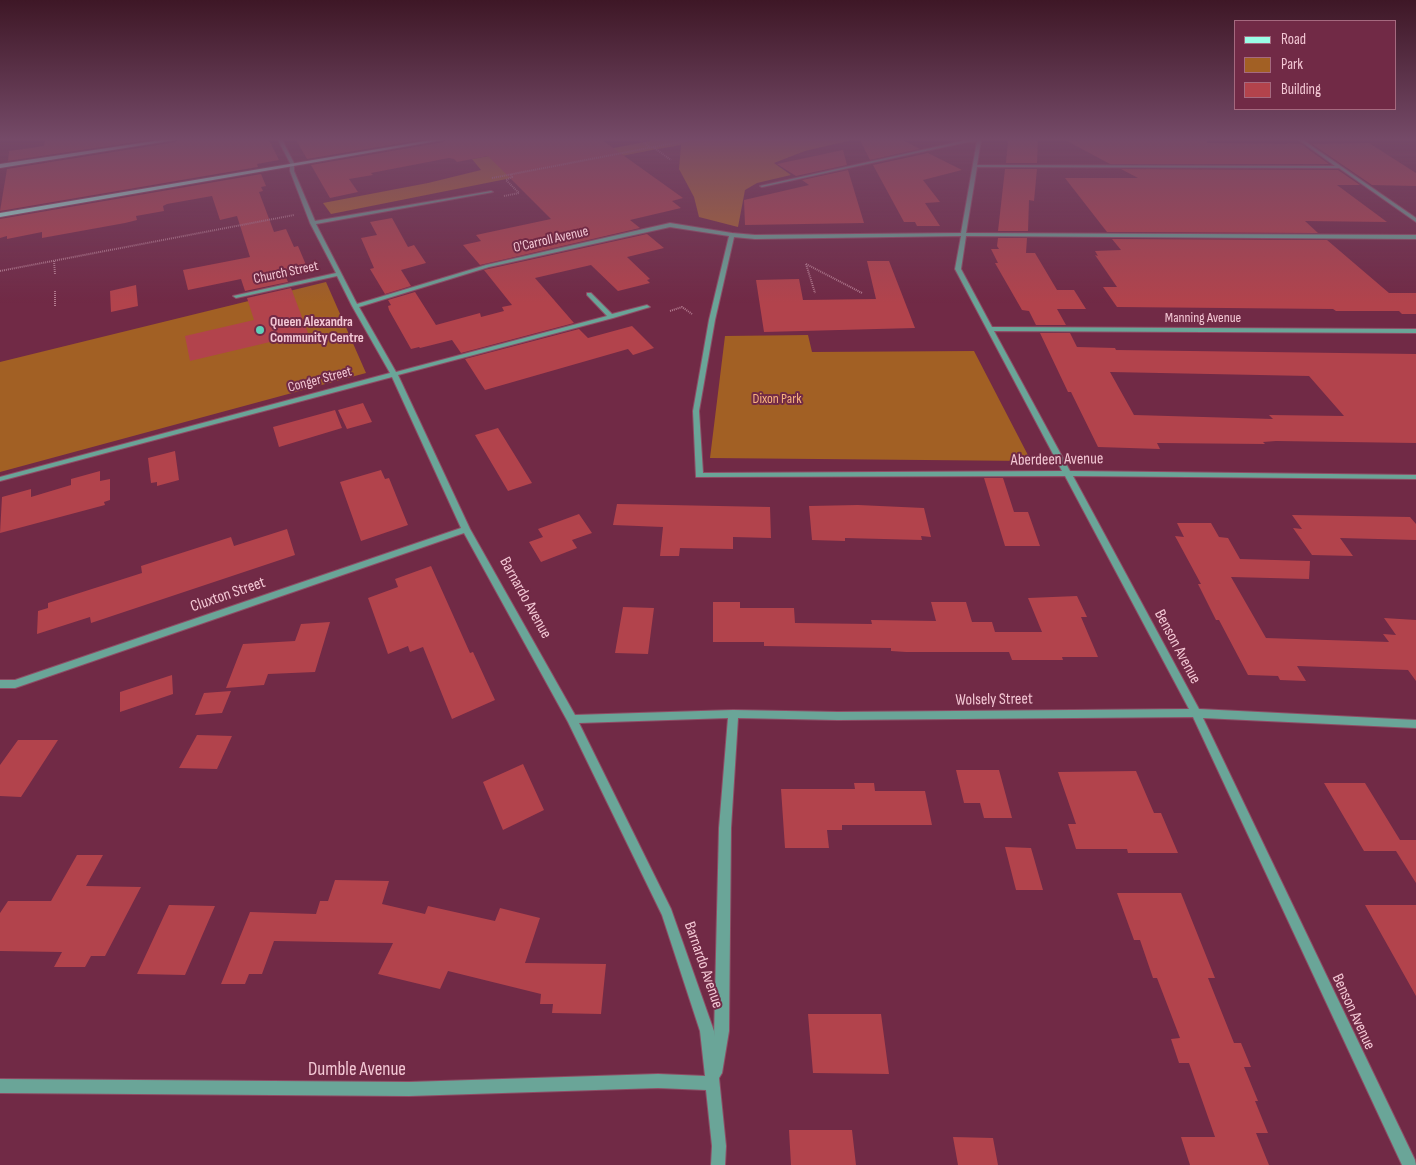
<!DOCTYPE html>
<style>
body{margin:0}
#map{position:relative;width:1416px;height:1165px;overflow:hidden;background:#712a46;font-family:"Sofia Sans Condensed",sans-serif}
canvas{display:block}
.legend{position:absolute;left:1234px;top:20px;width:162px;height:90px;box-sizing:border-box;background:#712a46;border:1px solid #a5697f;margin:0;padding:6px 9px;list-style:none;font-size:15px;color:#f3c7d4}
.legend li{display:flex;align-items:center;gap:10px;height:25px}
.legend b{width:25px;border:1px solid #a5697f}
</style>
<div id="map">
<canvas width="1416" height="1165"></canvas>
<ul class="legend">
<li><b style="height:6px;background:#9afde7"></b>Road</li>
<li><b style="height:14px;background:#a26024"></b>Park</li>
<li><b style="height:14px;background:#b2434c"></b>Building</li>
</ul>
</div>
<script>
const ctx = document.querySelector('canvas').getContext('2d');
ctx.lineJoin = 'round';
function fillPath(path, color) {
  ctx.fillStyle = color;
  ctx.fill(path, 'evenodd');
}
function shape(rows) {
  const path = new Path2D();
  for (const r of rows) {
    path.moveTo(r[0], r[1]);
    for (let i = 2; i < r.length; i += 2) path.lineTo(r[i], r[i + 1]);
  }
  return path;
}
function trace(path, color, width, dash) {
  ctx.strokeStyle = color;
  ctx.lineWidth = width;
  ctx.lineCap = dash ? 'butt' : 'round';
  ctx.setLineDash(dash || []);
  ctx.stroke(path);
}
function write(font, color, halo, rows, align = 'center') {
  ctx.font = font + ' "Sofia Sans Condensed",sans-serif';
  ctx.lineWidth = 4;
  ctx.setLineDash([]);
  ctx.textBaseline = 'middle';
  ctx.strokeStyle = halo;
  ctx.fillStyle = color;
  for (const [text, x, y, turn = 0] of rows) {
    ctx.save();
    ctx.translate(x, y);
    ctx.rotate((+turn || 0) * Math.PI / 180);
    ctx.textAlign = isNaN(turn) ? turn : align;
    if (halo) ctx.strokeText(text, 0, 0);
    ctx.fillText(text, 0, 0);
    ctx.restore();
  }
}
fillPath(shape([
 [326,282,366,373,0,472,0,362],
 [808,335,812,352,974,351,1031,461,710,458,725,336]
]), '#a26024');
fillPath(shape([
 [648,140,852,140,805,151,774,163,791,175,757,183,745,190,738,227,699,217,694,197,679,169,681,145,652,150,331,214,323,203,428,183,481,170,472,159,551,145,582,154,650,141]
]), '#ae692c');
fillPath(shape([
 [45,140,150,140,8,161,9,151,44,146],
 [177,140,269,140,279,160,257,164,258,167,0,211,7,169,175,142],
 [296,140,421,140,307,159],
 [445,140,602,140,683,198,672,201,681,208,630,220,640,228,480,265,463,245,481,241,476,235,551,219,488,156,457,162,454,159,449,158,371,173,373,175,349,179,358,192,330,198,311,165,443,142],
 [860,140,903,140,920,149,870,160],
 [1008,140,1038,140,1037,163,1006,163],
 [1065,140,1207,140,1207,143,1301,144,1329,164,1110,164],
 [1369,143,1416,173,1416,186,1372,185,1312,144],
 [843,150,847,165,796,176,777,164],
 [928,153,962,170,923,180,940,202,925,203,940,226,917,226,915,222,904,222,873,165],
 [1005,169,1037,169,1034,201,1029,200,1028,231,998,231],
 [1121,169,1338,170,1360,185,1337,185,1387,222,1305,221,1318,233,1107,232,1065,178,1138,178],
 [848,170,864,223,745,225,744,200,809,185,802,180],
 [261,174,266,186,261,187,263,191,259,192,274,232,286,229,294,247,298,246,309,272,286,277,288,282,245,291,241,279,188,290,183,270,250,257,237,216,220,220,212,196,167,204,163,206,164,211,136,216,137,220,125,223,42,238,42,232,7,239,7,236,0,238,0,219],
 [392,218,408,247,414,245,426,263,401,270,411,286,385,294,370,269,374,268,361,238,377,235,370,222],
 [647,234,664,248,627,257,650,279,647,280,650,283,618,291,591,265,535,278,574,323,461,353,452,340,420,348,419,347,411,349,389,310,388,306,391,305,388,300,415,292,436,325,480,313,481,317,504,311,502,307,512,305,484,270],
 [998,238,1027,238,1026,253,1035,253,1057,290,1074,290,1086,309,1057,309,1066,325,1036,325,1029,311,1022,310,995,263,998,263,991,249,999,249,997,246],
 [1112,239,1327,240,1389,293,1416,293,1416,314,1402,314,1399,311,1336,311,1333,309,1117,307,1103,287,1117,287,1095,255,1098,256,1095,251,1121,250],
 [867,261,889,261,915,328,764,332,756,280,799,279,803,300,876,299],
 [136,285,138,306,111,312,110,291],
 [291,288,308,333,190,361,185,336,254,320,247,298],
 [632,326,654,348,633,355,628,349,485,390,465,359,579,329,588,338],
 [1040,333,1070,333,1077,347,1115,348,1116,350,1416,354,1416,443,1276,441,1263,442,1265,444,1157,443,1160,449,1098,447,1071,392,1068,392],
 [1110,372,1309,376,1344,416,1269,415,1273,419,1134,415],
 [363,403,372,422,347,429,338,410],
 [335,410,342,428,279,447,273,427],
 [498,428,532,483,508,491,475,435],
 [175,451,179,480,157,486,157,482,151,483,148,458],
 [381,470,385,479,389,478,408,525,361,541,340,482],
 [100,471,100,481,110,479,110,500,104,502,105,505,0,533,2,497,31,489,31,497,71,485,71,479],
 [984,478,1003,478,1014,512,1028,512,1040,546,1005,546],
 [617,504,770,507,771,538,733,537,733,549,680,548,679,556,660,556,663,527,613,525],
 [858,505,924,508,931,537,921,536,922,540,845,538,845,541,812,540,809,506],
 [579,514,592,533,572,540,577,548,541,562,529,542,543,537,538,529],
 [1292,515,1410,517,1416,524,1416,540,1340,538,1353,556,1312,555,1293,528,1302,529],
 [1177,523,1211,523,1219,537,1228,538,1240,559,1310,561,1309,579,1231,577,1266,638,1389,642,1383,634,1396,635,1384,618,1416,620,1416,681,1408,670,1297,666,1306,681,1280,680,1278,676,1248,675,1219,620,1216,620,1198,584,1201,584,1175,536,1184,537],
 [287,529,295,555,91,623,90,617,37,634,38,611,48,608,48,603,142,573,141,566,231,537,234,546],
 [431,566,470,653,473,652,495,700,452,719,423,647,410,652,408,646,388,654,368,598,398,587,395,579],
 [1077,596,1087,617,1081,617,1098,657,1062,657,1063,660,1012,660,1009,652,906,652,891,651,891,648,764,646,764,642,713,642,713,602,740,602,740,608,794,608,795,623,872,624,871,620,936,621,931,602,966,602,972,622,992,622,995,632,1042,632,1028,598],
 [623,607,654,608,648,654,615,653],
 [330,622,315,672,268,674,264,685,226,688,243,644,295,641,301,624],
 [172,675,173,694,120,712,120,692],
 [231,691,222,713,195,715,204,693],
 [197,735,232,736,217,769,179,768],
 [18,740,58,740,21,797,0,796,0,765],
 [523,764,544,810,503,830,483,782],
 [956,770,999,770,1012,818,984,818,980,803,964,803],
 [1136,771,1154,813,1161,813,1178,853,1128,853,1127,849,1076,849,1068,824,1076,824,1058,772],
 [854,783,874,783,875,791,925,791,932,825,842,825,842,830,827,830,829,848,785,848,781,789,855,789],
 [1324,783,1365,783,1400,840,1416,840,1416,883,1396,851,1364,851],
 [1005,847,1031,848,1043,890,1016,890],
 [77,855,103,855,86,886,141,887,105,956,91,956,85,967,54,967,62,952,0,951,0,913,8,901,51,901],
 [335,880,389,881,382,904,425,914,428,906,495,921,500,908,540,918,525,963,606,964,601,1014,552,1013,553,1004,540,1004,541,994,448,971,440,989,378,974,393,943,274,941,262,974,249,974,245,984,221,984,250,912,316,914,320,901,328,901],
 [1117,893,1181,893,1215,978,1208,978,1234,1043,1241,1043,1251,1067,1244,1067,1258,1101,1255,1101,1268,1133,1256,1133,1269,1165,1190,1165,1181,1137,1215,1137,1189,1063,1179,1063,1171,1039,1180,1038,1157,978,1153,978,1140,940,1134,940],
 [169,905,215,906,185,975,137,974],
 [1365,905,1416,905,1416,996],
 [808,1014,881,1014,889,1074,813,1073],
 [789,1130,852,1130,856,1165,791,1165],
 [953,1137,993,1138,998,1165,958,1165]
]), '#b2434c');
const minor = shape([
 [278,140,282,140,294,163,294,171,315,221,491,191,493,192,316,224,357,304,486,265,670,223,732,233,755,235,961,233,977,141,967,142,762,187,760,186,967,140,981,140,977,165,1335,166,1299,140,1303,140,1416,218,1416,222,1339,168,977,167,966,233,1416,235,1416,239,966,236,961,269,992,327,1416,329,1416,333,994,331,1070,471,1416,475,1416,479,1073,476,1199,709,1416,720,1416,728,1203,718,1415,1160,1416,1165,1402,1165,1193,717,838,720,738,718,731,828,729,1031,722,1073,719,1078,726,1146,725,1165,711,1165,712,1146,706,1090,658,1088,409,1096,0,1093,0,1079,409,1082,658,1074,705,1076,700,1031,662,915,568,722,464,533,15,688,0,688,0,680,15,680,461,528,392,377,0,481,0,477,390,373,352,306,337,276,236,298,233,296,336,273,310,223,290,171,290,163,278,140],
 [670,227,729,236,709,320,693,411,696,477,1065,476,1189,709,838,712,733,710,575,715,470,529,398,375,613,318,650,307,647,305,612,314,591,293,587,293,587,295,607,316,396,372,359,307,489,267,670,227],
 [961,236,955,269,1062,471,703,473,699,411,715,320,734,237,755,239,961,236],
 [728,718,719,828,714,1037,714,1031,671,909,579,723,728,718]
]);
const major = shape([
 [161,140,175,140,0,168,0,164,161,140],
 [431,140,443,140,0,217,0,213,431,140]
]);
trace(minor, '#8e4d65', 2);
trace(major, '#8e4d65', 2);
trace(shape([
 [640,140,650,147],
 [653,147,671,160],
 [492,178,690,140],
 [504,196,519,193,506,180,512,177,511,174],
 [54,261,55,274],
 [806,264,862,293],
 [806,264,815,293],
 [0,271,294,215],
 [55,291,55,306],
 [670,311,682,307,692,314]
]), '#b47b8f', 2, [1, 1]);
fillPath(minor, '#6aa598');
fillPath(major, '#9afde7');
const sky = ctx.createLinearGradient(0, 0, 0, 303);
sky.addColorStop(0, '#3e1726');
sky.addColorStop(0.46, '#754a68');
sky.addColorStop(1, '#754a6800');
ctx.fillStyle = sky;
ctx.fillRect(0, 0, 1416, 303);
for (const [x, y, r, color] of [
 [260,330,5,"#5eceb8"]
]) {
  const dot = new Path2D();
  dot.arc(x, y, r, 0, 2 * Math.PI);
  ctx.fillStyle = color;
  ctx.fill(dot);
  trace(dot, '#712a46', 2);
}
write('14px', '#f3c7d4', '#712a46', [
 ["O'Carroll Avenue",551,240,-13],
 ["Church Street",286,273,-12],
 ["Manning Avenue",1203,318],
 ["Conger Street",320,380,-15]
]);
write('bold 14px', '#f3c7d4', '#712a46', [
 ["Queen Alexandra",270,322],
 ["Community Centre",270,338]
], 'left');
write('14px', '#f8b47f', '#712a46', [
 ["Dixon Park",777,399]
]);
write('16px', '#f3c7d4', '#712a46', [
 ["Aberdeen Avenue",1057,460,-1],
 ["Cluxton Street",228,595,-19],
 ["Barnardo Avenue",525,598,61],
 ["Benson Avenue",1177,647,62],
 ["Wolsely Street",994,700,-1],
 ["Barnardo Avenue",703,965,71],
 ["Benson Avenue",1353,1012,65]
]);
write('19px', '#f3c7d4', '#712a46', [
 ["Dumble Avenue",357,1070]
]);
</script>
